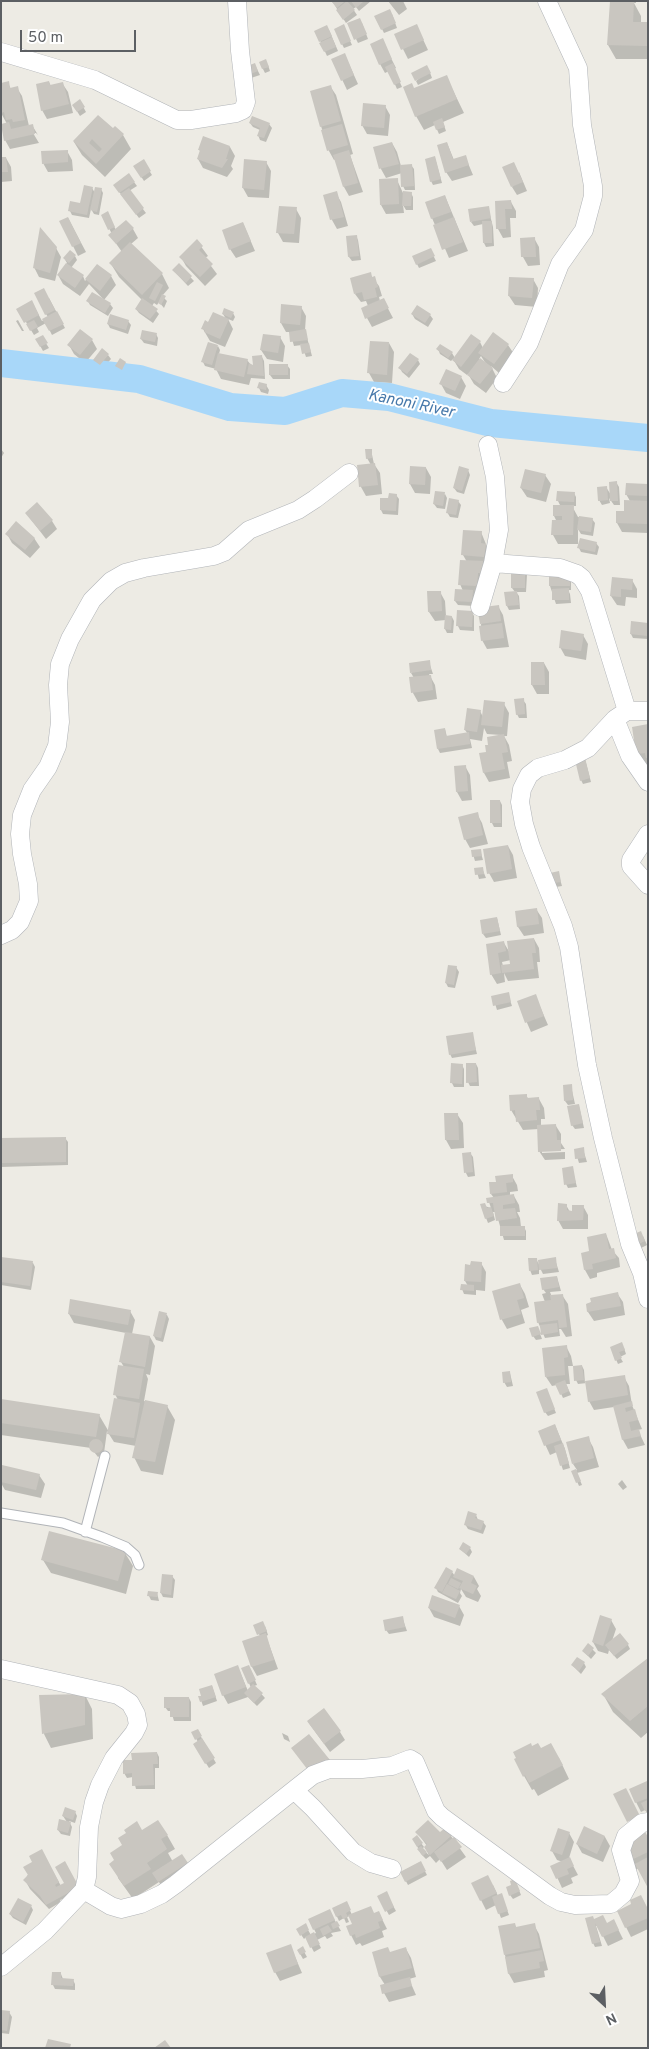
<!DOCTYPE html>
<style>
body{margin:0}
#map{position:relative;width:649px;height:2049px;overflow:hidden;background:#edebe4;font-family:Overpass,sans-serif}
canvas{display:block}
.frame{position:absolute;inset:0;border:2px solid #5c5f63;pointer-events:none}
.north{position:absolute;left:579px;top:1979px;width:50px;height:50px;-webkit-text-stroke:4px #fff;paint-order:stroke;rotate:155deg;font-size:14px;font-weight:700;line-height:20px;text-align:center;color:#5c5f63}
.north::after{content:'';display:block;margin:auto;width:18px;height:22px;background:#5c5f63;clip-path:polygon(50% 0,100% 100%,50% 72%,0 100%)}
.scale{position:absolute;left:20px;top:30px;width:116px;height:22px;box-sizing:border-box;border:2px solid #5c5f63;border-top:0;padding-left:6px;font-size:15px;line-height:18px;white-space:nowrap;color:#5c5f63;-webkit-text-stroke:4px #fff;paint-order:stroke}
</style>
<div id="map">
<canvas width="649" height="2049"></canvas>
<div class="frame"></div>
<div class="north">N</div>
<div class="scale">50 m</div>
</div>
<script>
const ctx = document.querySelector('canvas').getContext('2d');
ctx.lineJoin = 'round';
function fillPath(path, color) {
  ctx.fillStyle = color;
  ctx.fill(path, 'evenodd');
}
function shape(rows) {
  const path = new Path2D();
  for (const r of rows) {
    if (r.length === 3) {
      path.moveTo(r[0] + r[2], r[1]);
      path.arc(r[0], r[1], r[2], 0, 2 * Math.PI);
      continue;
    }
    path.moveTo(r[0], r[1]);
    for (let i = 2; i < r.length; i += 2) path.lineTo(r[i], r[i + 1]);
  }
  return path;
}
function trace(path, color, width, dash) {
  ctx.strokeStyle = color;
  ctx.lineWidth = width;
  ctx.lineCap = dash ? 'butt' : 'round';
  ctx.setLineDash(dash || []);
  ctx.stroke(path);
}
function write(font, color, halo, rows, align = 'center') {
  ctx.font = font + ' Overpass,sans-serif';
  ctx.lineWidth = 4;
  ctx.setLineDash([]);
  ctx.textBaseline = 'middle';
  ctx.strokeStyle = halo;
  ctx.fillStyle = color;
  for (const [text, x, y, turn = 0] of rows) {
    ctx.save();
    ctx.translate(x, y);
    ctx.rotate((+turn || 0) * Math.PI / 180);
    ctx.textAlign = isNaN(turn) ? turn : align;
    if (halo) ctx.strokeText(text, 0, 0);
    ctx.fillText(text, 0, 0);
    ctx.restore();
  }
}
fillPath(shape([
 [332,1,371,1,359,11,356,7,353,9,357,15,346,23],
 [388,1,403,1,407,9,399,15],
 [617,1,636,1,636,3,634,3,641,16,641,23,648,23,648,59,616,59,608,45],
 [392,14,397,28,384,33,382,29],
 [362,23,368,39,358,43,356,39],
 [329,30,338,51,327,56,316,32],
 [345,30,352,45,344,48,342,44],
 [396,35,421,35,428,50,408,59],
 [382,40,396,68,394,69,402,87,397,89,389,71,385,73,380,64],
 [333,60,349,64,358,84,347,90],
 [260,63,268,65,270,71,265,73],
 [255,65,260,75,251,78,249,74],
 [429,70,432,78,418,85,416,81],
 [446,76,464,113,443,122,446,131,439,134,435,125,424,130,416,116,415,90],
 [49,82,51,86,62,83,68,92,73,113,47,119,42,110],
 [8,83,11,89,17,88,22,96,29,126,32,125,38,135,36,133,33,133,39,143,10,149,5,140,7,124,1,113,1,85],
 [330,86,336,95,353,154,350,155,363,192,349,196,344,187,336,159,334,160,329,151,321,126],
 [80,101,86,112,80,116,73,105],
 [385,106,390,115,388,136,367,134,362,125],
 [250,123,269,124,272,128,266,142,260,140,258,135,260,130,253,127],
 [115,128,123,135,131,149,105,177,82,155,74,142,113,130],
 [392,143,397,152,401,166,411,165,414,169,415,190,405,190,403,186,402,173,386,178,381,169,375,148],
 [447,143,454,160,465,156,473,175,452,181,446,172],
 [230,147,235,156,231,166,233,169,227,177,203,168,198,159,201,152,199,150],
 [67,151,72,160,73,171,48,172,43,163],
 [1,158,6,158,11,167,12,181,1,182],
 [435,158,442,183,433,185,431,181],
 [143,161,152,175,144,181,135,167],
 [266,162,271,171,269,198,248,197,243,188],
 [519,172,527,191,517,195,512,187],
 [397,180,403,193,411,193,413,197,413,210,406,210,403,205,404,213,386,214,381,205],
 [134,182,137,186,129,191,146,213,139,218,117,189],
 [92,188,95,193,101,189,103,193,99,215,94,214,91,209,89,218,72,215,70,211,81,205],
 [336,193,341,202,348,226,337,229,332,220,325,196],
 [445,196,468,251,449,258,432,218],
 [511,202,516,211,516,218,510,218,511,237,503,238,498,229,496,203],
 [488,207,493,227,494,246,486,247,484,243,483,224,474,226,471,222],
 [296,209,301,218,299,243,283,242,278,233],
 [107,213,116,230,126,221,133,229,138,238,131,244,162,274,169,288,162,296,167,301,164,308,159,302,157,305,154,303,152,306,159,314,153,323,139,313,136,309,142,300,119,277,111,264,122,252,110,235,112,234,102,215],
 [68,218,86,252,78,256,61,222],
 [243,223,255,251,236,258,230,249],
 [356,236,358,240,361,260,352,261,349,257,347,237],
 [534,238,539,247,540,265,528,266,523,257],
 [197,241,208,256,205,258,217,274,205,286,186,266,181,257],
 [56,248,61,257,55,281,39,277,34,267],
 [430,249,436,261,419,268,417,264],
 [75,256,77,260,71,268,83,276,85,281,97,266,111,276,116,285,104,300,89,284,80,296,63,284,58,275,67,263,64,258],
 [179,265,194,281,188,286,173,270],
 [370,274,379,286,382,296,379,297,380,301,383,299,393,318,372,327,367,318,368,306,366,301,361,302,355,294],
 [511,278,533,279,538,288,537,307,515,305,509,296],
 [49,298,65,328,52,335,46,323,37,328,39,332,34,335,18,309,32,302,42,321,48,317,46,314],
 [88,301,110,304,113,308,108,316,90,305],
 [282,306,301,307,306,316,305,330,312,356,306,357,302,345,294,346,290,332,286,332,281,323],
 [418,307,430,315,433,319,428,327,415,319,412,314],
 [233,313,235,317,233,321,228,319,233,329,225,347,210,341,203,329,209,323,226,319,223,314],
 [18,320,24,331,22,331,16,321],
 [128,321,131,325,128,334,110,328,108,324],
 [156,334,158,338,157,346,144,343,141,339],
 [494,334,508,345,514,354,499,373,491,366,497,378,486,393,474,384,468,374,467,375,459,369,453,359,451,361,440,354,438,349,452,353,455,358,480,342,483,348],
 [481,356,486,364,479,359],
 [42,337,49,348,43,351,37,340],
 [280,337,285,346,283,362,267,359,261,350],
 [92,340,97,349,85,363,74,354,69,345],
 [389,343,394,352,392,383,374,382,369,373],
 [218,346,220,350,219,354,247,360,251,365,254,366,262,357,264,361,265,379,251,378,249,385,221,379,216,369,205,366,203,362],
 [108,355,111,359,103,368,95,360],
 [418,360,420,364,409,378,402,372,400,368],
 [126,363,128,367,124,373,119,370,117,366],
 [287,365,290,369,290,379,273,379,270,375],
 [461,377,466,386,460,399,446,393,441,384],
 [266,385,269,390,268,394,261,392,259,388],
 [1,449,4,453,1,458],
 [371,450,374,464,380,473,382,494,366,496,361,487,358,466,371,465,367,458],
 [411,467,426,468,431,477,430,494,415,493,410,484],
 [468,470,470,475,464,494,457,492,454,488],
 [545,475,551,484,546,502,527,497,521,488],
 [616,482,619,487,620,505,614,505,609,498,610,503,602,505,599,500,606,487,611,495],
 [648,486,648,533,622,532,617,523,630,501,626,494],
 [574,493,576,497,576,506,572,506,578,517,592,519,595,523,593,536,581,534,578,529,578,544,558,544,553,535,557,522,554,516,561,507,558,501],
 [445,494,447,498,445,509,437,508,434,504],
 [396,495,399,499,398,515,383,514,381,510,381,499,390,499],
 [458,501,461,505,458,518,450,517,447,512],
 [26,513,52,521,57,529,46,539],
 [481,532,490,554,489,565,483,565,487,572,482,594,474,594,474,606,458,605,455,601,463,591,460,584,467,562,463,555],
 [7,534,34,538,40,547,30,558,12,543],
 [596,543,599,547,597,555,581,552,579,548],
 [524,571,527,575,526,592,516,592,519,596,520,609,509,610,507,606,506,593,515,592,512,588],
 [569,577,571,581,571,590,568,590,570,594,571,603,556,604,550,586],
 [632,580,637,589,637,598,626,597,625,606,617,605,611,596],
 [440,592,445,601,446,616,452,617,454,621,453,633,447,633,445,629,446,620,435,621,429,612],
 [498,606,503,615,509,647,487,649,482,640,481,624],
 [472,612,474,616,474,631,460,630,458,626],
 [648,624,648,639,633,638,631,634],
 [583,635,588,644,586,660,565,656,560,647],
 [429,662,433,674,429,674,435,685,437,699,418,702,413,693,414,678,411,673],
 [544,663,549,672,549,694,537,694,532,685],
 [523,700,526,704,527,718,519,718,517,714],
 [504,704,509,713,507,736,504,736,509,745,512,761,507,762,510,778,489,782,484,773,481,754,488,753,501,735,487,734,484,728,482,741,470,739,472,748,440,753,438,749,445,729,447,737,468,734,465,730,480,711,483,717],
 [648,725,648,767,637,753],
 [585,759,591,782,583,784,581,780],
 [465,766,470,775,472,800,462,801,457,792],
 [500,801,502,805,502,827,494,827,492,823],
 [477,814,482,823,488,844,470,848,465,839],
 [508,846,513,855,517,878,494,882,489,873],
 [480,850,483,860,475,861,472,851],
 [482,868,486,878,479,879,476,869],
 [558,872,562,886,556,887,552,874],
 [536,909,542,918,544,933,524,936,518,927,516,912],
 [497,918,501,935,486,938,483,934],
 [534,939,539,948,540,962,537,962,539,978,508,981,504,973,505,982,497,984,491,974,487,945,504,943,510,953],
 [511,960,511,965,503,966,502,962],
 [456,967,459,972,455,988,448,987,446,983],
 [508,994,512,1006,497,1010,493,997],
 [535,995,548,1025,531,1032,518,1002],
 [472,1034,477,1054,452,1058,450,1054],
 [476,1064,478,1068,479,1086,470,1086,468,1082],
 [462,1065,464,1069,464,1087,454,1087,452,1083],
 [571,1086,575,1104,568,1105,565,1101],
 [526,1095,529,1100,539,1099,544,1108,545,1119,541,1119,541,1126,556,1126,561,1134,561,1143,565,1149,542,1150,542,1153,565,1152,565,1159,545,1160,539,1151,539,1129,523,1130,511,1110],
 [579,1106,584,1128,575,1129,572,1125],
 [457,1114,463,1123,464,1148,451,1149,446,1140],
 [65,1138,68,1142,68,1165,1,1167,1,1139],
 [583,1149,587,1162,579,1163,575,1150],
 [470,1153,473,1157,475,1176,468,1177,466,1173,464,1154],
 [572,1168,577,1187,568,1188,566,1184],
 [512,1176,517,1185,518,1191,510,1192,510,1196,514,1196,519,1205,520,1212,517,1212,520,1218,521,1227,524,1227,526,1231,526,1240,504,1240,496,1212,493,1212,495,1220,488,1223,481,1205,491,1208,488,1199,494,1198,491,1194,497,1183],
 [566,1205,570,1212,583,1206,588,1215,588,1229,563,1229,558,1220],
 [606,1234,612,1250,619,1258,620,1267,597,1273,597,1277,590,1279,585,1270,591,1252],
 [643,1236,647,1245,637,1250,635,1246],
 [1,1258,33,1263,35,1267,31,1290,1,1285],
 [536,1259,540,1266,555,1259,559,1272,543,1274,539,1266,539,1274,532,1275,530,1270],
 [481,1263,486,1272,485,1291,476,1290,476,1295,464,1294,462,1289,468,1286,465,1281,472,1266],
 [557,1277,561,1291,550,1292,552,1297,562,1295,568,1304,572,1336,566,1337,561,1329,559,1329,560,1336,545,1338,538,1322,545,1302,542,1294,546,1293,543,1289],
 [520,1285,525,1294,529,1307,521,1310,525,1323,507,1329,502,1320,494,1292],
 [617,1293,623,1302,625,1315,594,1321,588,1312,587,1304],
 [130,1311,135,1320,132,1334,150,1337,155,1346,150,1375,146,1374,148,1379,144,1401,167,1406,175,1420,163,1475,141,1471,134,1457,136,1446,114,1442,107,1431,104,1453,98,1457,91,1448,1,1435,1,1400,99,1415,109,1432,118,1400,115,1394,124,1367,121,1362,126,1333,74,1323,69,1314],
 [160,1313,167,1315,169,1319,163,1342,156,1340,154,1336],
 [539,1331,542,1339,536,1340,533,1336],
 [566,1346,571,1356,573,1366,568,1366,570,1384,566,1384,571,1395,563,1398,557,1385,552,1386,546,1377],
 [611,1348,624,1348,626,1354,620,1357,623,1362,618,1364],
 [582,1366,584,1370,585,1383,624,1377,629,1386,632,1405,642,1429,638,1430,645,1445,628,1449,623,1440,614,1407,594,1410,589,1401,587,1383,578,1384,576,1380],
 [510,1373,513,1386,507,1387,504,1382],
 [548,1393,556,1413,548,1416,545,1412],
 [555,1425,565,1449,570,1468,563,1470,557,1452,550,1455,539,1431],
 [588,1438,593,1447,599,1467,577,1473,582,1485,579,1486,573,1472,577,1470,573,1464],
 [3,1467,39,1475,45,1484,41,1498,5,1490,1,1483],
 [622,1480,627,1487,623,1490,618,1484],
 [476,1515,478,1520,483,1522,486,1526,483,1534,468,1529,465,1524],
 [470,1548,472,1552,469,1557,460,1549],
 [125,1553,133,1566,126,1594,51,1573,43,1560],
 [452,1572,455,1576,474,1577,479,1586,477,1589,481,1596,478,1602,466,1597,461,1589,460,1593,462,1596,458,1603,438,1592,436,1588],
 [172,1576,175,1580,173,1598,163,1597,161,1593],
 [157,1593,159,1601,151,1600,149,1596],
 [459,1606,464,1615,460,1626,434,1617,429,1608],
 [402,1617,407,1631,389,1634,386,1630],
 [611,1620,616,1629,612,1641,628,1645,630,1649,617,1659,609,1650,608,1654,598,1651,593,1642],
 [255,1626,265,1626,268,1635,266,1636,278,1669,257,1676,252,1667,244,1642,260,1636],
 [588,1645,596,1653,591,1659,583,1651],
 [648,1659,648,1732,641,1738,613,1712,603,1694],
 [584,1663,586,1667,581,1674,572,1665],
 [238,1667,248,1691,251,1688,249,1683,251,1671,257,1685,254,1686,265,1698,257,1706,248,1697,228,1704,223,1695],
 [212,1686,217,1701,203,1706,200,1697],
 [85,1695,92,1709,93,1739,51,1748,44,1734,40,1696],
 [189,1698,191,1702,191,1721,174,1721,171,1711,168,1711,165,1707],
 [308,1722,340,1732,345,1740,330,1752],
 [193,1733,200,1735,216,1763,209,1768,194,1744,198,1742],
 [282,1733,288,1736,290,1742,284,1739],
 [532,1747,559,1758,569,1779,538,1796,534,1789,532,1790,515,1760],
 [157,1753,159,1757,159,1768,155,1768,155,1789,136,1789,133,1777,127,1778,124,1773,133,1761],
 [646,1783,648,1785,648,1814,645,1810,641,1812,630,1790],
 [75,1812,77,1816,75,1823,69,1821,72,1827,70,1836,61,1834,58,1830,67,1822,63,1816],
 [584,1828,605,1837,610,1846,603,1862,582,1853,577,1844],
 [142,1831,167,1835,175,1849,168,1853,173,1862,181,1856,192,1873,164,1891,159,1882,133,1899,118,1878,116,1861],
 [417,1832,451,1836,466,1857,447,1870,440,1859,436,1863,430,1856,426,1859,421,1854,416,1844,421,1843,424,1847,422,1849,429,1855,425,1848,427,1846],
 [569,1833,574,1842,569,1858,578,1875,571,1878,573,1883,562,1888,552,1866,563,1862,557,1860,552,1851],
 [648,1838,648,1885,639,1868,635,1870,630,1861],
 [46,1859,61,1886,83,1897,67,1905,63,1899,60,1900,61,1902,49,1909,30,1889,25,1880,34,1863],
 [420,1862,427,1875,408,1885,401,1872],
 [473,1884,493,1885,498,1896,503,1899,509,1915,501,1918,496,1905,486,1910],
 [517,1885,521,1895,513,1899,510,1895,513,1886],
 [386,1893,396,1911,389,1915,379,1897],
 [31,1906,33,1910,26,1925,13,1918,10,1914],
 [348,1906,352,1915,379,1913,387,1929,382,1931,384,1937,362,1946,360,1943,356,1945,347,1927,354,1925,350,1916,347,1917,349,1922,346,1923,344,1918,339,1921,333,1908],
 [648,1909,648,1929,631,1937,618,1911],
 [309,1919,334,1919,341,1931,331,1933,333,1936,327,1939,325,1936,317,1940,321,1948,314,1952,306,1937,304,1939,298,1930,305,1925,311,1935,316,1933],
 [595,1921,607,1924,614,1921,623,1939,608,1946,598,1926,596,1926,602,1946,595,1947,593,1943],
 [514,1924,517,1928,534,1925,539,1934,548,1970,544,1971,545,1977,514,1983,509,1974,505,1955],
 [290,1945,302,1973,280,1981,275,1972],
 [302,1948,307,1957,303,1959,298,1950],
 [406,1949,411,1958,416,1977,409,1979,416,1995,389,2002,384,1993,385,1985,380,1977,373,1953,390,1953],
 [61,1974,63,1979,73,1980,75,1984,75,1990,55,1989,53,1985],
 [1,2011,9,2012,12,2017,9,2034,1,2033]
]), '#0003');
trace(shape([
 [1,363,139,379,230,407,285,411,342,393,389,397,491,423,648,438]
]), '#a8d7f9', 28);
fillPath(shape([
 [331,1,345,1,337,8],
 [347,1,355,10,343,20,336,10],
 [351,1,364,1,356,8],
 [610,1,634,1,633,22,648,22,648,46,607,45],
 [390,9,396,23,381,30,374,16],
 [360,18,367,34,354,40,347,23],
 [344,24,351,41,341,45,334,29],
 [417,24,424,40,401,50,394,34],
 [327,25,332,36,319,42,314,31],
 [332,37,336,47,324,52,319,43],
 [383,38,392,59,379,65,370,44],
 [345,53,354,75,341,81,331,59],
 [266,59,269,67,262,69,259,62],
 [255,63,258,71,248,75,245,67],
 [393,63,401,82,394,85,385,67],
 [427,65,431,73,415,81,411,73],
 [447,75,457,99,415,117,403,87,412,83,414,88],
 [9,81,10,88,18,86,25,120,13,122,12,119,6,120,4,112,1,113,1,83],
 [49,81,50,85,63,82,69,104,41,111,36,84],
 [331,85,341,121,320,127,310,91],
 [80,99,85,107,77,112,72,105],
 [363,103,386,105,384,128,361,126],
 [98,115,113,128,115,126,124,134,96,164,73,141],
 [92,139,102,149,99,152,89,143],
 [252,116,270,123,264,138,257,136,260,128,249,123],
 [442,118,445,127,436,130,433,122],
 [9,122,11,129,33,124,35,134,4,141,1,124],
 [342,124,348,145,327,151,321,130],
 [203,136,230,146,226,159,228,159,222,168,197,159,200,150,198,150],
 [392,142,399,164,379,169,373,147],
 [447,142,453,159,466,155,469,165,445,173,437,145],
 [68,150,68,162,42,164,41,151],
 [349,150,358,183,343,187,333,155],
 [435,156,441,179,430,182,425,159],
 [1,157,6,157,8,172,1,172],
 [144,159,151,171,141,178,133,166],
 [244,159,267,161,264,190,242,188],
 [514,162,523,182,511,187,502,167],
 [412,164,414,186,401,187,400,165],
 [129,173,135,182,119,193,113,185],
 [398,178,399,204,380,205,379,179],
 [84,185,93,187,87,215,68,211,70,201,80,203],
 [95,187,102,188,97,212,90,210],
 [129,188,144,208,136,215,120,194],
 [337,191,344,217,330,220,323,195],
 [403,191,412,192,411,206,402,206],
 [445,195,451,212,431,219,425,202],
 [511,200,512,209,505,209,506,229,496,229,495,201],
 [279,206,297,207,294,234,276,233],
 [489,206,491,218,470,222,468,209],
 [108,211,115,227,108,230,101,215],
 [68,217,81,243,72,247,59,221],
 [454,217,463,242,442,250,433,225],
 [126,220,134,228,116,244,108,235],
 [482,221,492,221,492,243,483,243],
 [243,222,251,241,229,250,222,230],
 [40,227,57,247,50,273,33,268],
 [357,235,359,256,348,257,346,236],
 [535,237,536,257,521,257,520,238],
 [197,239,203,246,199,250,213,264,200,277,179,257],
 [130,242,163,273,142,295,109,263],
 [431,248,435,256,416,265,412,256],
 [70,250,76,255,69,263,63,258],
 [66,263,84,275,75,288,57,275],
 [179,263,192,276,186,283,172,270],
 [97,264,112,275,100,291,85,279],
 [371,272,372,277,375,276,378,287,375,288,377,297,364,300,362,292,354,294,350,278],
 [509,277,534,278,532,298,508,296],
 [157,282,163,285,155,301,149,298],
 [44,288,55,310,45,315,34,293],
 [92,292,111,303,105,313,86,301],
 [162,294,166,296,161,305,158,303],
 [142,298,158,309,150,319,135,309],
 [384,298,389,308,365,319,361,308],
 [32,300,39,315,24,323,16,309],
 [281,304,302,306,300,325,280,323],
 [417,305,431,314,425,323,411,314],
 [224,308,234,312,231,318,222,314],
 [57,311,64,324,49,331,42,319],
 [213,312,229,319,220,339,204,332,205,330,201,329,205,320,208,322],
 [110,314,129,320,126,330,107,324],
 [34,320,38,327,30,331,26,324],
 [80,329,93,339,80,355,67,345],
 [306,329,308,340,290,342,289,332],
 [142,330,157,333,155,342,140,339],
 [493,332,509,344,494,364,478,353],
 [263,334,281,336,278,353,260,350],
 [471,334,481,341,461,367,452,360],
 [43,335,48,343,40,347,35,339],
 [370,341,389,342,387,375,367,373],
 [208,342,218,345,212,365,201,362],
 [309,343,311,352,302,354,300,344],
 [440,344,453,352,448,358,436,349],
 [102,348,109,354,100,365,93,360],
 [218,353,248,359,244,377,214,370],
 [410,353,419,359,407,374,398,368],
 [262,355,264,376,247,374,249,363,253,365,252,356],
 [120,358,126,362,122,370,115,366],
 [480,358,493,368,480,384,467,375],
 [269,364,288,364,288,375,269,375],
 [446,369,462,376,455,391,439,384],
 [259,382,267,384,266,390,257,388],
 [365,449,372,449,372,458,366,459],
 [375,463,378,485,359,487,357,465],
 [410,466,426,467,425,485,409,484],
 [459,466,469,469,462,491,453,488],
 [525,469,546,474,541,493,520,488],
 [617,481,618,501,610,501,609,482],
 [626,483,648,484,648,496,625,495],
 [607,486,608,500,598,501,597,487],
 [435,491,445,492,443,506,433,504],
 [557,491,575,492,574,502,556,501],
 [389,493,397,494,396,511,380,510,380,498,388,498],
 [449,498,459,500,456,515,446,513],
 [624,500,648,501,648,524,616,523,616,511,624,511],
 [37,502,53,520,40,531,25,513],
 [553,505,574,505,573,535,551,535,552,520,562,520,562,516,553,516],
 [579,516,593,518,591,532,577,530],
 [16,521,35,538,25,550,5,534],
 [463,530,482,531,481,543,486,544,484,557,461,555],
 [580,538,597,542,595,552,577,548],
 [460,560,483,561,482,573,478,573,477,586,458,585],
 [511,569,525,570,525,588,511,588],
 [549,576,570,576,570,586,549,586],
 [612,577,633,579,632,590,621,589,621,597,610,596],
 [569,588,569,600,552,600,552,589],
 [455,589,473,590,472,602,454,601],
 [427,591,441,591,442,611,428,612],
 [517,591,519,605,506,606,504,592],
 [499,605,501,621,480,624,478,612,484,607],
 [457,610,473,611,472,627,456,626],
 [445,615,452,616,451,630,444,629],
 [631,621,648,623,648,636,630,634],
 [502,623,504,638,481,641,479,626],
 [561,630,584,634,581,651,559,648],
 [430,660,431,670,410,673,409,663],
 [531,662,544,662,545,685,531,685],
 [431,675,433,690,411,693,409,677],
 [524,698,525,714,516,715,514,699],
 [484,700,505,702,502,727,481,725],
 [467,708,481,710,477,732,464,730],
 [648,724,648,758,646,758,645,753,636,754,632,727],
 [445,728,446,736,469,732,470,744,437,749,434,730],
 [504,734,508,752,502,753,505,769,483,773,479,753,486,752,485,745,488,745,487,737],
 [585,758,590,778,580,781,575,760],
 [466,765,468,791,456,792,454,766],
 [490,800,500,800,501,823,490,823],
 [478,812,483,835,464,840,458,817],
 [508,845,512,869,487,874,483,849],
 [481,849,482,856,472,857,471,850],
 [483,867,484,874,475,875,474,868],
 [559,871,561,882,553,883,550,873],
 [537,908,539,924,517,927,515,911],
 [497,917,500,931,482,934,480,920],
 [534,938,536,953,532,953,534,969,502,973,501,965,510,964,507,941],
 [504,941,506,951,498,953,501,973,490,975,486,944],
 [448,965,457,966,454,985,445,983],
 [509,992,511,1002,493,1006,491,996],
 [536,994,544,1016,525,1023,517,1001],
 [473,1032,476,1050,449,1055,446,1036],
 [451,1063,463,1064,462,1084,450,1083],
 [466,1063,476,1063,477,1082,466,1083],
 [572,1084,573,1100,564,1101,563,1085],
 [527,1094,527,1098,539,1097,540,1110,536,1110,537,1120,516,1122,515,1110,510,1111,509,1095],
 [579,1104,583,1123,571,1126,567,1106],
 [444,1113,458,1113,459,1140,445,1140],
 [556,1124,557,1140,561,1140,561,1151,538,1152,537,1125],
 [66,1137,66,1162,1,1163,1,1138],
 [584,1147,585,1158,575,1159,574,1149],
 [471,1152,473,1172,464,1173,462,1153],
 [573,1166,576,1183,564,1185,562,1168],
 [513,1174,513,1182,506,1183,507,1192,490,1194,489,1182,496,1182,495,1176],
 [514,1194,515,1203,503,1205,503,1209,515,1208,517,1218,496,1221,493,1203,487,1203,486,1198],
 [485,1203,487,1208,491,1207,494,1216,485,1219,480,1204],
 [558,1203,567,1204,567,1210,572,1211,572,1205,584,1205,583,1220,557,1221],
 [500,1226,525,1226,525,1236,500,1236],
 [641,1231,645,1241,634,1246,629,1236],
 [606,1233,609,1249,614,1248,616,1258,592,1264,593,1269,584,1270,581,1253,589,1251,587,1237],
 [1,1257,33,1261,30,1286,1,1282],
 [556,1257,557,1268,539,1270,538,1260],
 [528,1258,537,1258,538,1270,529,1271],
 [471,1261,482,1262,481,1282,464,1281,465,1264,470,1265],
 [557,1276,559,1287,542,1290,540,1278],
 [520,1283,524,1298,517,1300,521,1314,500,1320,492,1291],
 [461,1284,474,1285,474,1291,460,1290],
 [618,1292,621,1306,587,1312,586,1304,591,1302,590,1298],
 [563,1294,567,1327,559,1328,558,1320,537,1323,534,1302,551,1300,550,1295],
 [70,1299,131,1310,128,1325,68,1314],
 [159,1311,167,1313,161,1338,153,1336],
 [557,1323,558,1332,541,1335,540,1325],
 [538,1326,541,1334,532,1337,529,1328],
 [125,1332,150,1336,145,1367,119,1362],
 [622,1342,625,1350,619,1352,622,1358,615,1361,610,1347],
 [567,1345,568,1357,564,1358,565,1375,545,1377,542,1348],
 [118,1365,144,1369,139,1399,113,1395],
 [582,1365,584,1380,574,1381,573,1366],
 [510,1371,511,1382,503,1383,502,1372],
 [625,1375,628,1395,588,1402,585,1381],
 [565,1380,569,1391,560,1395,555,1384],
 [547,1388,555,1409,544,1413,536,1392],
 [114,1398,140,1403,134,1438,107,1434],
 [1,1399,100,1414,96,1437,1,1423],
 [145,1400,168,1405,155,1462,132,1458],
 [632,1401,633,1406,625,1408,626,1412,635,1409,638,1420,629,1422,631,1431,639,1429,641,1436,622,1440,613,1406],
 [555,1424,561,1440,544,1446,538,1431],
 [589,1436,594,1458,572,1464,566,1442],
 [96,1446,7],
 [563,1443,569,1463,560,1466,554,1446],
 [2,1465,40,1474,36,1490,1,1482],
 [576,1469,581,1481,576,1483,571,1471],
 [468,1511,477,1514,475,1518,484,1521,481,1530,464,1525],
 [49,1531,126,1551,118,1581,41,1560],
 [463,1542,471,1547,466,1554,459,1549],
 [446,1567,453,1571,442,1592,434,1588],
 [457,1568,474,1576,471,1583,477,1586,473,1594,459,1588,463,1581,453,1577],
 [162,1574,173,1575,171,1595,160,1593],
 [451,1578,461,1583,458,1589,448,1584],
 [447,1584,460,1591,456,1599,442,1593],
 [148,1591,158,1592,157,1597,147,1596],
 [432,1595,460,1605,455,1618,428,1608],
 [600,1615,612,1619,603,1646,592,1642],
 [403,1616,405,1627,385,1631,383,1620],
 [263,1621,267,1631,257,1635,253,1625],
 [266,1633,274,1660,251,1667,242,1641],
 [620,1633,629,1644,614,1656,605,1645],
 [588,1643,594,1648,588,1656,582,1651],
 [577,1657,585,1662,579,1671,571,1665],
 [648,1658,648,1706,630,1721,601,1694],
 [238,1665,246,1687,222,1696,214,1674],
 [249,1665,256,1680,248,1684,241,1668],
 [253,1684,263,1693,254,1703,244,1693],
 [212,1685,216,1697,200,1702,198,1696,201,1696,199,1689],
 [85,1694,85,1725,42,1734,39,1695],
 [164,1697,189,1697,189,1717,170,1717,170,1708,164,1708],
 [324,1708,341,1731,324,1744,307,1721],
 [198,1729,202,1736,195,1740,191,1732],
 [309,1734,330,1760,311,1774,291,1748],
 [202,1738,215,1758,205,1764,193,1744],
 [531,1743,532,1746,538,1743,541,1748,551,1743,563,1765,529,1783,525,1775,523,1777,514,1759,516,1758,513,1752],
 [157,1752,158,1764,153,1764,154,1785,132,1786,132,1773,123,1774,123,1760,132,1760,131,1753],
 [647,1781,648,1798,635,1803,629,1789],
 [626,1788,640,1816,627,1822,613,1794],
 [648,1800,648,1810,645,1811,641,1803],
 [65,1807,76,1811,73,1820,62,1816],
 [59,1819,71,1822,68,1833,57,1830],
 [158,1820,168,1835,161,1839,167,1849,147,1863,151,1869,124,1886,109,1864,114,1860,110,1853,122,1845,118,1838,126,1833,124,1830,137,1821,142,1830],
 [428,1820,440,1832,445,1828,452,1835,430,1855,424,1847,427,1844,415,1832],
 [584,1826,605,1836,597,1854,576,1844],
 [558,1828,570,1832,562,1855,550,1851],
 [644,1830,648,1837,648,1852,629,1861,623,1841],
 [417,1835,423,1843,417,1847,412,1839],
 [454,1837,462,1847,441,1862,434,1852],
 [421,1846,427,1852,423,1856,417,1849],
 [42,1849,59,1882,55,1885,56,1887,64,1883,55,1867,65,1861,79,1887,46,1905,40,1896,23,1880,28,1875,23,1867,32,1862,29,1856],
 [182,1854,188,1863,158,1882,152,1873],
 [570,1857,574,1866,567,1869,569,1874,556,1879,550,1866],
 [648,1857,648,1888,635,1864],
 [421,1861,426,1871,405,1882,400,1872],
 [488,1875,497,1893,480,1901,471,1883],
 [515,1879,520,1891,509,1896,506,1887,511,1885,510,1881],
 [387,1891,394,1907,385,1912,377,1896],
 [502,1893,508,1911,498,1914,492,1897],
 [641,1895,648,1909,648,1918,625,1928,617,1911,631,1904,630,1900],
 [18,1898,32,1905,23,1922,9,1914],
 [347,1901,351,1910,346,1913,348,1917,343,1919,341,1915,336,1917,332,1908],
 [371,1906,374,1913,379,1911,383,1920,378,1922,380,1928,356,1938,355,1934,350,1936,346,1926,352,1924,348,1915],
 [330,1909,335,1920,313,1930,308,1919],
 [603,1915,607,1923,614,1919,619,1930,602,1937,595,1923,600,1942,592,1944,585,1918,593,1916,594,1919],
 [337,1921,340,1926,333,1929,331,1924],
 [306,1923,309,1930,300,1936,296,1929],
 [515,1923,516,1927,535,1923,540,1948,504,1955,498,1926],
 [328,1925,332,1931,323,1936,320,1929],
 [314,1932,320,1944,310,1948,305,1937],
 [291,1944,298,1964,274,1973,266,1953],
 [303,1946,306,1952,300,1955,297,1950],
 [388,1947,390,1952,406,1947,412,1968,379,1977,372,1952],
 [542,1950,544,1961,539,1962,540,1968,508,1974,505,1957],
 [52,1972,61,1972,61,1978,74,1979,73,1986,51,1985],
 [410,1977,412,1986,382,1994,380,1985],
 [1,2010,10,2011,7,2031,1,2030],
 [48,2039,71,2044,70,2048,45,2048],
 [165,2040,171,2048,154,2048]
]), '#c9c6c0');
const service = shape([
 [1,1513,63,1523,102,1537,126,1547,135,1555,139,1565],
 [85,1532,105,1456]
]);
const minor = shape([
 [1,52,95,80,177,120,191,120,236,113,243,110,246,102,240,51,237,1],
 [503,383,529,343,560,264,584,230,593,196,593,186,582,125,578,68,547,1],
 [493,563,560,568,577,574,582,578,590,591,627,711],
 [480,607,493,563,499,530,495,477,488,445],
 [648,711,627,711,615,719,588,748,565,760,538,768,529,775,522,789,520,802,524,824,531,847,563,926,569,947,587,1065,603,1138,630,1244,642,1273,648,1299],
 [615,719,630,756,648,782],
 [648,834,631,860,631,866,648,885],
 [1,935,12,930,20,922,29,901,28,884,22,854,20,834,22,815,32,790,48,767,57,746,60,722,58,685,60,664,70,639,92,600,111,581,125,573,144,568,214,556,224,552,249,530,298,510,315,499,349,473],
 [1,1669,118,1695,130,1703,136,1714,138,1725,134,1733,114,1758,100,1785,94,1802,89,1827,87,1877,84,1890,45,1931,1,1967],
 [294,1790,313,1808,353,1852,371,1863,392,1869],
 [84,1890,111,1906,121,1909,141,1904,162,1894,176,1884,294,1790,313,1775,329,1769,362,1769,392,1766,410,1759,415,1762,436,1811,442,1817,550,1896,561,1902,575,1905,611,1904,623,1894,630,1881,621,1850,626,1836,642,1823,648,1822]
]);
trace(service, '#b1b4b8', 11);
trace(minor, '#b1b4b8', 19);
trace(service, '#fff', 9);
trace(minor, '#fff', 18);
write('italic 16px', '#4678aa', '#fff', [
 ["Kanoni River",411,405,12]
]);
</script>
